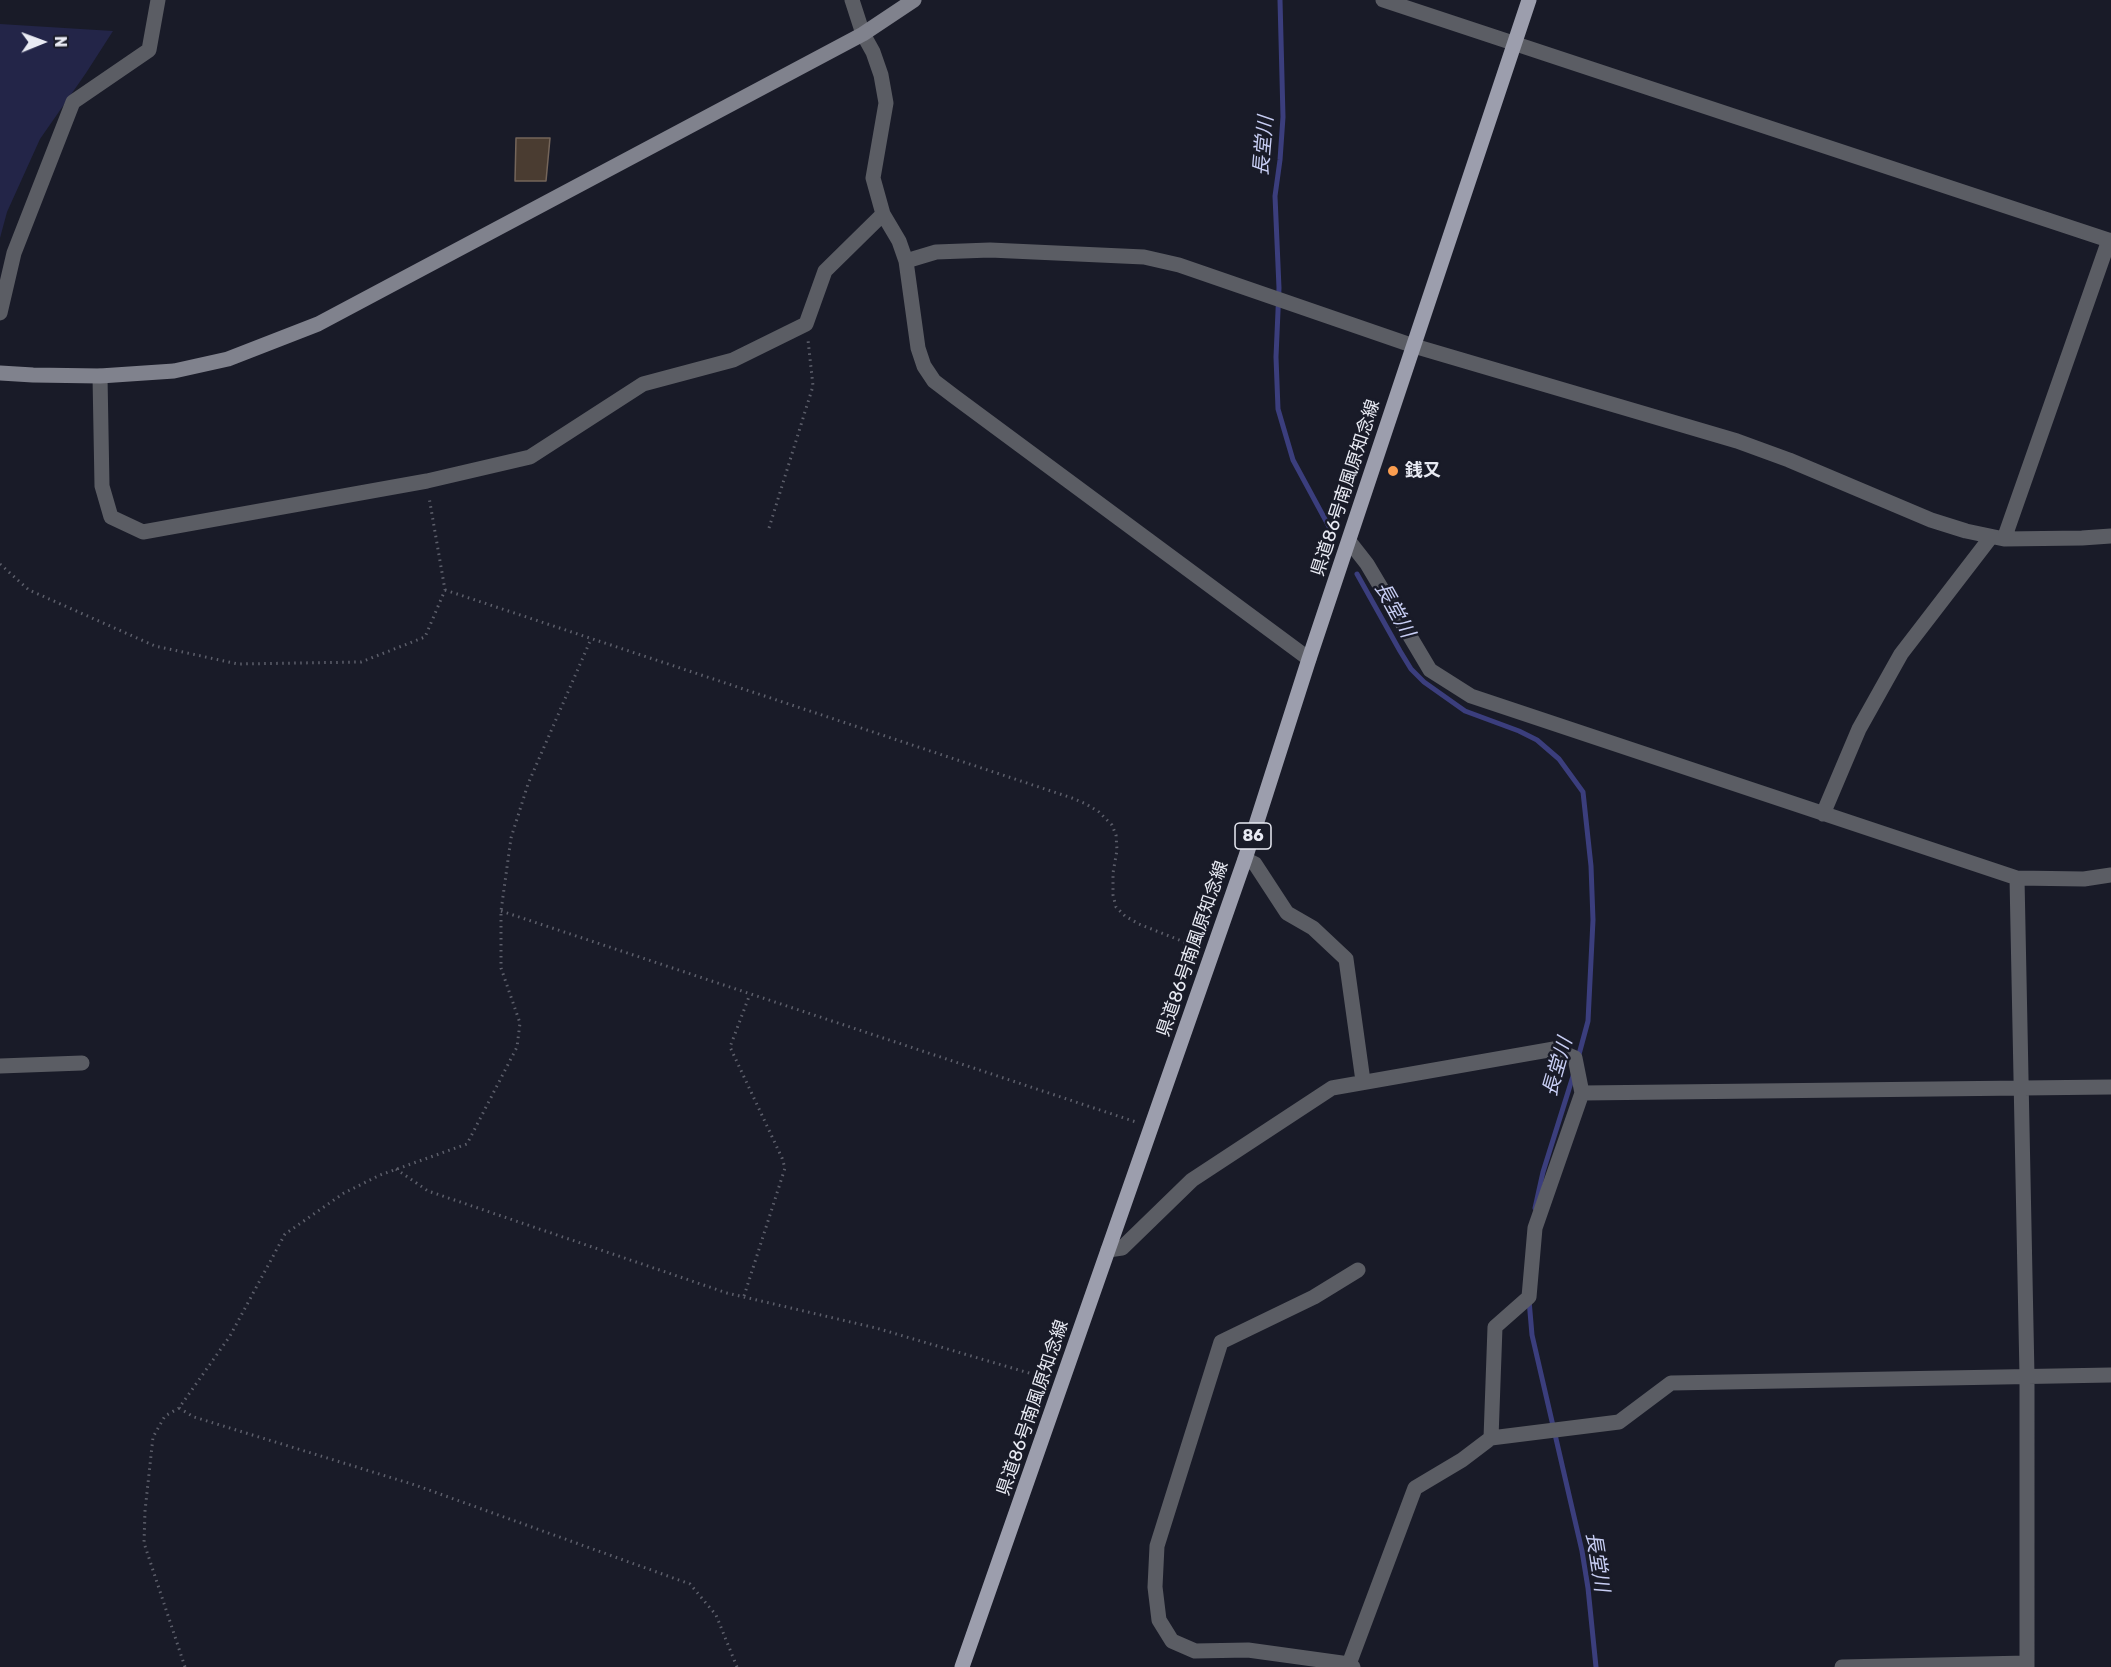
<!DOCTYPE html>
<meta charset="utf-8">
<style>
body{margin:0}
#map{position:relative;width:2111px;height:1667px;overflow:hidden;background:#191b28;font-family:Rubik,sans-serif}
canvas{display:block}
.north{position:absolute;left:12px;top:12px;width:60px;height:60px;-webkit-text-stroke:4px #191b28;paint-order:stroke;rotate:89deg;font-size:16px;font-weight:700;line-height:24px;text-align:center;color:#e9ebf4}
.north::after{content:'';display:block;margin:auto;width:21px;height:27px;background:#e9ebf4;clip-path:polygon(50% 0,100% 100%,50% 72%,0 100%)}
</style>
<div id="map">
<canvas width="2111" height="1667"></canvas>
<div class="north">N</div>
</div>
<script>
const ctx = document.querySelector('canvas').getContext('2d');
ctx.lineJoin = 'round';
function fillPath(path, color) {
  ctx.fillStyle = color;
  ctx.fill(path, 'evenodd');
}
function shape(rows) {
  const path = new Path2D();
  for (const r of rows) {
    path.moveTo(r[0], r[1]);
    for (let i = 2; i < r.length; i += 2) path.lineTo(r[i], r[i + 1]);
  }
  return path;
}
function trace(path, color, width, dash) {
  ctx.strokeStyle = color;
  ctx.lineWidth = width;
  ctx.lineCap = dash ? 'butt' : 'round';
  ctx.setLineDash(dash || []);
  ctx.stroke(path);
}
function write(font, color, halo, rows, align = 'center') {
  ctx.font = font + ' Rubik,"Noto Sans JP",sans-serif';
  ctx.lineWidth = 5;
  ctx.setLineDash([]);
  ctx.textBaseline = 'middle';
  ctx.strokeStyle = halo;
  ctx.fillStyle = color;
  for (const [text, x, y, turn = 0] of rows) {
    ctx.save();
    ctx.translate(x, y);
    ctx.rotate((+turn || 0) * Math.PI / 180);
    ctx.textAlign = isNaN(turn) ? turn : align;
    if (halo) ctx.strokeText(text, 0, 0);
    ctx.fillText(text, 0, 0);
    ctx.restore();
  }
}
fillPath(shape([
 [0,24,113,31,86,73,40,139,7,212,0,238]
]), '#232548');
trace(shape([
 [1280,0,1283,117,1280,160,1275,196,1279,288,1276,357,1278,409,1293,460,1333,534],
 [1357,574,1400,651,1411,669,1424,682,1465,711,1519,731,1537,740,1559,759,1583,792,1591,866,1593,920,1588,1021,1578,1058],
 [1535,1208,1543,1172,1574,1073],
 [1529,1300,1532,1335,1582,1551,1588,1588,1596,1667]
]), '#3b3e7d', 5);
const building = shape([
 [516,138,550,138,546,181,515,181,516,138]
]);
fillPath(building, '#4a3c31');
trace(building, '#74655a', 1.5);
trace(shape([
 [769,528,813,386,808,340],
 [0,564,29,590,155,646,238,664,361,662,425,637,445,590,429,497],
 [445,590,1072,798,1086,804,1099,812,1112,825,1116,835,1117,850,1113,873,1113,895,1116,907,1125,916,1139,924,1199,948],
 [501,911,1136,1122],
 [396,1169,428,1191,727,1293,876,1328,1046,1378],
 [744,1296,785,1168,782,1158,730,1047,750,994],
 [179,1408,194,1417,415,1485,690,1584,716,1615,737,1667],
 [185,1667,144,1543,145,1511,153,1437,165,1416,179,1408,230,1336,285,1234,344,1193,380,1175,467,1144,517,1047,520,1023,501,968,501,911,511,838,528,784,591,639]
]), '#5d5f6b', 3, [1.5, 4.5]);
trace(shape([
 [852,0,863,34,873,52,881,75,886,103,873,178,883,214,899,241,906,261,918,348,924,366,934,381,955,397,1309,659],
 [1383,0,2111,241],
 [906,261,936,252,990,250,1144,257,1179,265,1414,346,1737,441,1789,460,1931,520,1966,531,2004,539,2082,538,2111,536],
 [0,313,14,253,73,102,149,50,158,0],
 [100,376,102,486,111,517,143,532,427,481,530,457,643,384,733,360,806,324,825,271,883,214],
 [2004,539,2109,240],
 [1349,541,1367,564,1430,670,1471,696,2017,878,2084,879,2111,875],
 [1823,814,1859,729,1901,654,1991,537],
 [1245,859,1255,864,1287,913,1313,928,1346,959,1363,1081],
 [2017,878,2027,1376,2027,1667],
 [0,1066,82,1063],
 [1582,1093,2111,1087],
 [1108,1250,1122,1248,1192,1180,1332,1088,1554,1049,1575,1058,1582,1093,1535,1228,1529,1297,1495,1327,1491,1438],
 [1349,1664,1248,1650,1195,1651,1172,1641,1159,1620,1155,1587,1157,1546,1221,1342,1314,1297,1358,1270],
 [1353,1667,1349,1664,1415,1488,1462,1460,1491,1438,1619,1422,1671,1383,2111,1375],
 [1842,1667,2027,1663]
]), '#5b5d64', 15);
trace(shape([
 [0,373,33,375,100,376,174,371,228,359,318,324,863,34,914,0]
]), '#80828d', 15);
trace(shape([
 [962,1667,1245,859,1309,659,1529,0]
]), '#9c9ead', 15);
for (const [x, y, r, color] of [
 [1393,471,6,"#fb9e50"]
]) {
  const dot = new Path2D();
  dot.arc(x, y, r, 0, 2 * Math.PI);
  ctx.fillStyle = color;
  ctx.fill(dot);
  trace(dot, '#191b28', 2);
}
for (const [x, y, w] of [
 [1253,836,36]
]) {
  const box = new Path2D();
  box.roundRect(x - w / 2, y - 13, w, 26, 4.5);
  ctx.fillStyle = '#191b28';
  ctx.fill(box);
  trace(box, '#e9ebf4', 1.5);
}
write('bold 16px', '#e9ebf4', null, [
 ["86",1253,836]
]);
write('bold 18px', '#e9ebf4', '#191b28', [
 ["銭又",1405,471]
], 'left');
write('18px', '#e9ebf4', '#191b28', [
 ["県道86号南風原知念線",1346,488,-72],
 ["県道86号南風原知念線",1193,949,-71],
 ["県道86号南風原知念線",1033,1408,-71]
]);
write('italic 20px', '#c8cef4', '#191b28', [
 ["長堂川",1264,146,-85],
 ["長堂川",1394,610,61],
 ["長堂川",1558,1067,-74],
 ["長堂川",1597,1562,81]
]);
</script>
